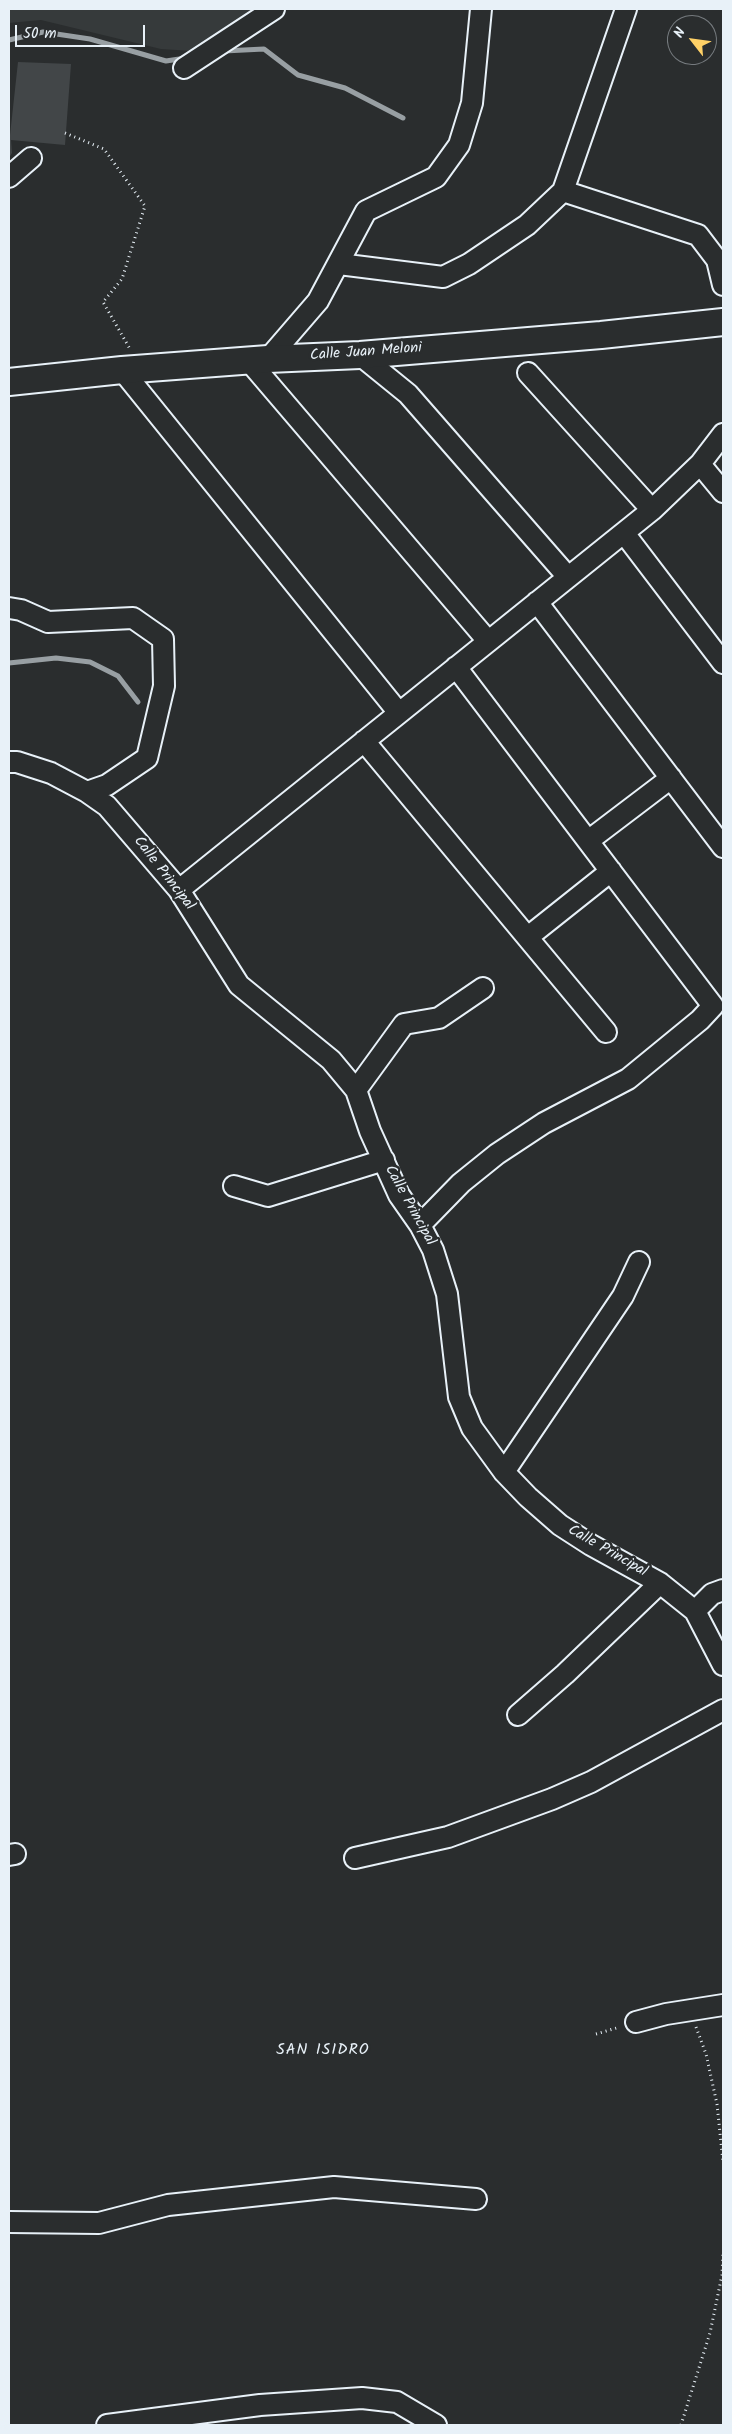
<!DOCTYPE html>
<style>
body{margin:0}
#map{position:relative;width:732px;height:2434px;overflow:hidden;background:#2a2d2e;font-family:Kalam,sans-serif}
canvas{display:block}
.frame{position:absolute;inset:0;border:10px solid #e8f1f8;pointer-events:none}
.north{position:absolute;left:667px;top:15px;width:50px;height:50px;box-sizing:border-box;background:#2a2d2e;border:1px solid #767b7f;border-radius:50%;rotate:300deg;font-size:14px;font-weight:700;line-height:20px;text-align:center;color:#e8f1f8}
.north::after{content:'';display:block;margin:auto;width:18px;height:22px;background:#ffd166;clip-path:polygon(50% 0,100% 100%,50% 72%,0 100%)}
.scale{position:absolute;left:15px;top:25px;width:130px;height:22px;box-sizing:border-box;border:2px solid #e8f1f8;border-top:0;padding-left:6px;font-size:15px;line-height:18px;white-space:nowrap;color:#e8f1f8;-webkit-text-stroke:4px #2a2d2e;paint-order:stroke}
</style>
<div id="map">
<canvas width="732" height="2434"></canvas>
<div class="frame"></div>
<div class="north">N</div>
<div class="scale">50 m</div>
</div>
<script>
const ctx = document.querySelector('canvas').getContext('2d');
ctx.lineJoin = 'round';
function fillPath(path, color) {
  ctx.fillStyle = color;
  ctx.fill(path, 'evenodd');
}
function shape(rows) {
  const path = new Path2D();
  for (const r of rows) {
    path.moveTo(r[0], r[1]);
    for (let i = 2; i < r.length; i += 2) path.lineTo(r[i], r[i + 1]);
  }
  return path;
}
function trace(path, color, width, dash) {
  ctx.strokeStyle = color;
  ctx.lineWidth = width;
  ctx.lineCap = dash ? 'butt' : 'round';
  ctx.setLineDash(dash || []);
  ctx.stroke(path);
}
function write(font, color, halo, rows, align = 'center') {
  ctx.font = font + ' Kalam,sans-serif';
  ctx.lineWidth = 5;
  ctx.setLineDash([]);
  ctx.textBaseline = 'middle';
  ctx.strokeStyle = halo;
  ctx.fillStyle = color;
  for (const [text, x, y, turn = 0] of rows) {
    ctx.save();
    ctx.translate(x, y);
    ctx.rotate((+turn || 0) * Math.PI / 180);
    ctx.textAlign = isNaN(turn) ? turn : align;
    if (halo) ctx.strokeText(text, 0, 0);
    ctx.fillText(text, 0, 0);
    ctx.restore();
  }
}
fillPath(shape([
 [9,9,261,9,192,51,161,49,41,20,9,23]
]), '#363a3b');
fillPath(shape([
 [18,62,71,64,65,145,11,140,12,153,9,158,9,112,10,135]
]), '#424648');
trace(shape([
 [9,40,43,32,90,39,166,61,186,58],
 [224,51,264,49,298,75,345,88,403,118],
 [9,663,56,658,90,662,118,676,138,702]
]), '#989fa3', 5);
const minor = shape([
 [184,68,274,9],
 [9,177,31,158],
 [563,191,698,235,717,260,723,285],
 [339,264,443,277,469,264,527,225,563,191,626,9],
 [360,355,408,394,568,577],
 [268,359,318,301,366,211,436,177,459,145,472,103,481,9],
 [249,361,488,641],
 [122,370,399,713],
 [528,373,652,510],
 [700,464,723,492],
 [624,533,723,663],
 [537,602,723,847],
 [9,608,21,610,48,622,133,618,163,639,164,686,147,758,107,785,87,792],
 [364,741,606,1032],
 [9,762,17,762,51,773,87,792,107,806,179,890,239,985,331,1060,356,1090,370,1131,399,1195,420,1225,433,1250,447,1294,459,1397,472,1428,504,1472,528,1497,560,1525,591,1545,660,1583,695,1611,723,1665],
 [588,841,671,778],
 [179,890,652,510,700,464,723,434],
 [528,937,611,871],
 [356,1090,404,1024,439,1018,483,988],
 [234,1186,268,1196,384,1160],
 [420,1225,461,1183,497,1154,544,1123,628,1079,700,1020,713,1006,456,667],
 [504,1472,623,1296,639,1262],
 [695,1611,712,1594,723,1590],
 [518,1715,565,1674,660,1583],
 [9,1855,15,1854],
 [355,1858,448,1837,552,1799,591,1782,723,1710],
 [636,2022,666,2014,723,2005],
 [9,2222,99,2223,168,2205,334,2187,476,2199],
 [107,2425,260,2405,362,2398,397,2402,436,2425]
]);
const major = shape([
 [9,382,122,370,268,359,360,355,601,335,723,322]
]);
trace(minor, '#e8f1f8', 24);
trace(major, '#e8f1f8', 30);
trace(shape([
 [65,133,104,149,145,206,122,279,103,302,130,349],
 [696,2027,706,2054,717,2104,723,2162],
 [596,2034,620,2027],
 [681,2425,710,2333,722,2275,723,2253]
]), '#e8f1f8', 3, [1, 4]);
trace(minor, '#2a2d2e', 20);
trace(major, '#2a2d2e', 26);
write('15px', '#e8f1f8', '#2a2d2e', [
 ["Calle Juan Meloni",366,353,-4],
 ["Calle Principal",163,874,52],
 ["Calle Principal",409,1206,61],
 ["Calle Principal",607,1552,30]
]);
ctx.letterSpacing = '1px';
write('16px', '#e8f1f8', '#2a2d2e', [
 ["SAN ISIDRO",323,2051]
]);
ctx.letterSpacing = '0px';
</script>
